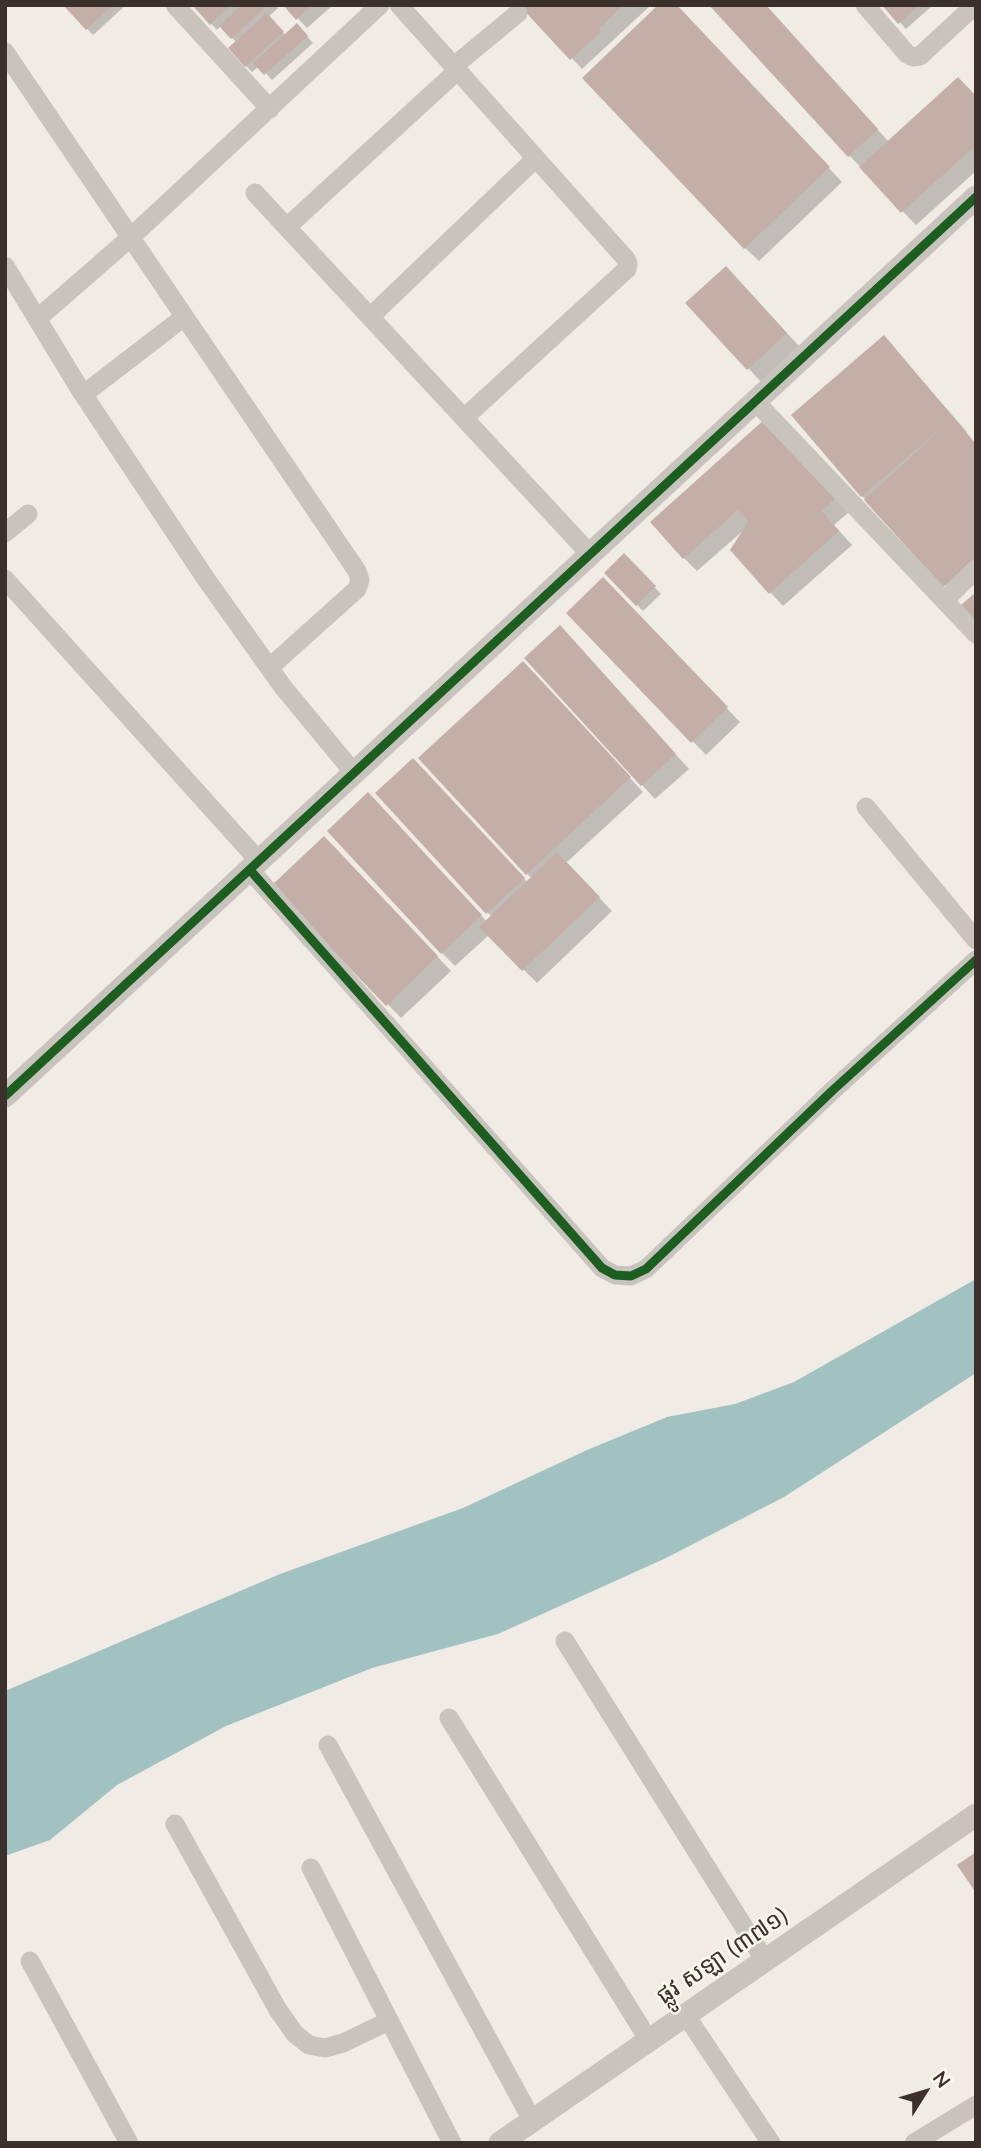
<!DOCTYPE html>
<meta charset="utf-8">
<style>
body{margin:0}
#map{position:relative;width:981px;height:2148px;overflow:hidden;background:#f0ebe5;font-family:Lato,sans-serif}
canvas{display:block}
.frame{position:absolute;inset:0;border:7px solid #3b302b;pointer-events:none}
.north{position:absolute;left:890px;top:2057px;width:70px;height:70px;-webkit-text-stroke:5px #fbf5ee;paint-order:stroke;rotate:53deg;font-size:19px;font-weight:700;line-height:28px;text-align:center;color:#3b302b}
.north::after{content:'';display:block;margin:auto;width:24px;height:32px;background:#3b302b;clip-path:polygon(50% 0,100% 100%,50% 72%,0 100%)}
</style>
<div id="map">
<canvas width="981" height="2148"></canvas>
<div class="frame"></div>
<div class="north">N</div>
</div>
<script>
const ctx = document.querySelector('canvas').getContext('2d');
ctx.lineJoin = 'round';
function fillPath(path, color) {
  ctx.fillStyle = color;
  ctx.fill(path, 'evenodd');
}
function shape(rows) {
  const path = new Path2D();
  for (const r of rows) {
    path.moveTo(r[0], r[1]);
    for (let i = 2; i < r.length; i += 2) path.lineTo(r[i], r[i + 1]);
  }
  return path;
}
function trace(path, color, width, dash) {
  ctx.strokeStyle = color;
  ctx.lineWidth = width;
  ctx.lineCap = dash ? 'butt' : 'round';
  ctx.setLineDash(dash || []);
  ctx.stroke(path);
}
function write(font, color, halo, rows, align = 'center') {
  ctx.font = font + ' Lato,"Noto Sans Khmer",sans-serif';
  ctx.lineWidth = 5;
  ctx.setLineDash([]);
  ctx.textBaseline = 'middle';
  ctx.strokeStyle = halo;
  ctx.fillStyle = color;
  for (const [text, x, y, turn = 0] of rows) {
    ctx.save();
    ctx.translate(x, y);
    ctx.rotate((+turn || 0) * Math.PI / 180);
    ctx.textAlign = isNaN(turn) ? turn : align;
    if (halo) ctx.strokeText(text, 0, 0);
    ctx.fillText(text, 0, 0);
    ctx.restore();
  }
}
fillPath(shape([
 [976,1279,976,1373,784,1497,666,1558,498,1634,372,1668,226,1726,117,1785,50,1840,5,1856,5,1691,280,1574,463,1508,587,1450,667,1417,735,1404,794,1382]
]), '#a1c2c1');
fillPath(shape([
 [65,5,126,5,93,35],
 [194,5,275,5,278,8,268,17,286,36,303,32,313,43,272,80,259,66,252,72,246,66,237,43,221,26,217,30],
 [285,5,333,5,307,28],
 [521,5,651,5,582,69],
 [675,5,842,182,759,261,745,248],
 [764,5,889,142,976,97,976,171,916,225,849,155],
 [884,5,933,5,906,29],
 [739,282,800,347,762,383,688,303],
 [884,337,967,432,965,433,976,446,976,583,958,599,862,496,793,415],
 [766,420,849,512,834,525,852,545,783,606,770,592,745,529,697,571,684,558],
 [624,555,661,594,643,611,606,573],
 [603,580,740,722,706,755,569,613],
 [573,641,689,769,655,799,642,785],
 [536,677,643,792,566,863,612,911,537,983,489,935,455,966,442,953,382,808,487,922,492,917,377,794,427,774,528,883,532,879,420,758],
 [337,852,451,971,401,1018,274,886]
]), '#0003');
fillPath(shape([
 [63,5,113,5,86,30],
 [192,5,231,5,210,25],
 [241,5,268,5,231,39,219,26],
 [283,5,312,5,296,20],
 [519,5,623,5,599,29,602,31,570,60],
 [658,5,677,5,830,167,744,249,582,78],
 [709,5,766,5,878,129,848,157],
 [882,5,919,5,898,24],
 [267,13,284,32,245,67,228,48],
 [297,23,308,36,264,75,253,63],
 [958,77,976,96,976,145,901,213,859,167],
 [726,266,787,333,747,370,685,303],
 [884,335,976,444,976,557,943,587,864,500,944,426,861,497,791,415],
 [766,418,837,497,822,511,839,531,769,594,730,550,748,522,738,510,683,559,650,522],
 [624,553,656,586,636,606,604,573],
 [603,577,728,707,691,743,566,613],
 [976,592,976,622,961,605],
 [560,625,676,754,641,786,524,658],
 [523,661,631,777,526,875,418,758],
 [413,758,525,878,486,914,375,793],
 [368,792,482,915,441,954,327,831],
 [324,836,438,956,386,1006,271,886],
 [557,852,600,897,522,971,479,927],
 [976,1852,976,1893,957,1865]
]), '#c3afa7');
trace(shape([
 [175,5,270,109],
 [399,5,626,259,628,264,627,269,464,418],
 [865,5,907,54,913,57,920,56,975,5],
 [5,52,357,571,360,580,357,589,269,668],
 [454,66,518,13],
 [255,193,590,554],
 [287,227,457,71],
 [5,266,81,391,206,579,283,687,354,773],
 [370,317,535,159],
 [37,319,130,238,380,5],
 [84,394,184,317],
 [755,401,976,634],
 [5,533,28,514],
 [5,579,259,861],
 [945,600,976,569],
 [866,807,976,940],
 [250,870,602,1268,615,1275,631,1276,646,1269,832,1091,976,960],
 [565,1641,764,1959],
 [449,1718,648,2039],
 [328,1745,532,2120],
 [175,1824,278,2010,295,2034,309,2045,325,2048,343,2043,389,2021],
 [311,1868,452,2143],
 [30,1961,129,2143],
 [685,2014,771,2143],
 [914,2143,976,2105]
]), '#c9c3be', 19);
trace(shape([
 [5,1096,976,197],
 [500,2143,976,1815]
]), '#c9c3be', 23);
trace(shape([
 [250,870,602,1268,615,1275,631,1276,646,1269,832,1091,976,960],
 [5,1096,976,197]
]), '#1b5e20', 9);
write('24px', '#3b302b', '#fbf5ee', [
 ["ផ្លូវ សឡា (៣៧១)",722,1956,-34]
]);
</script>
